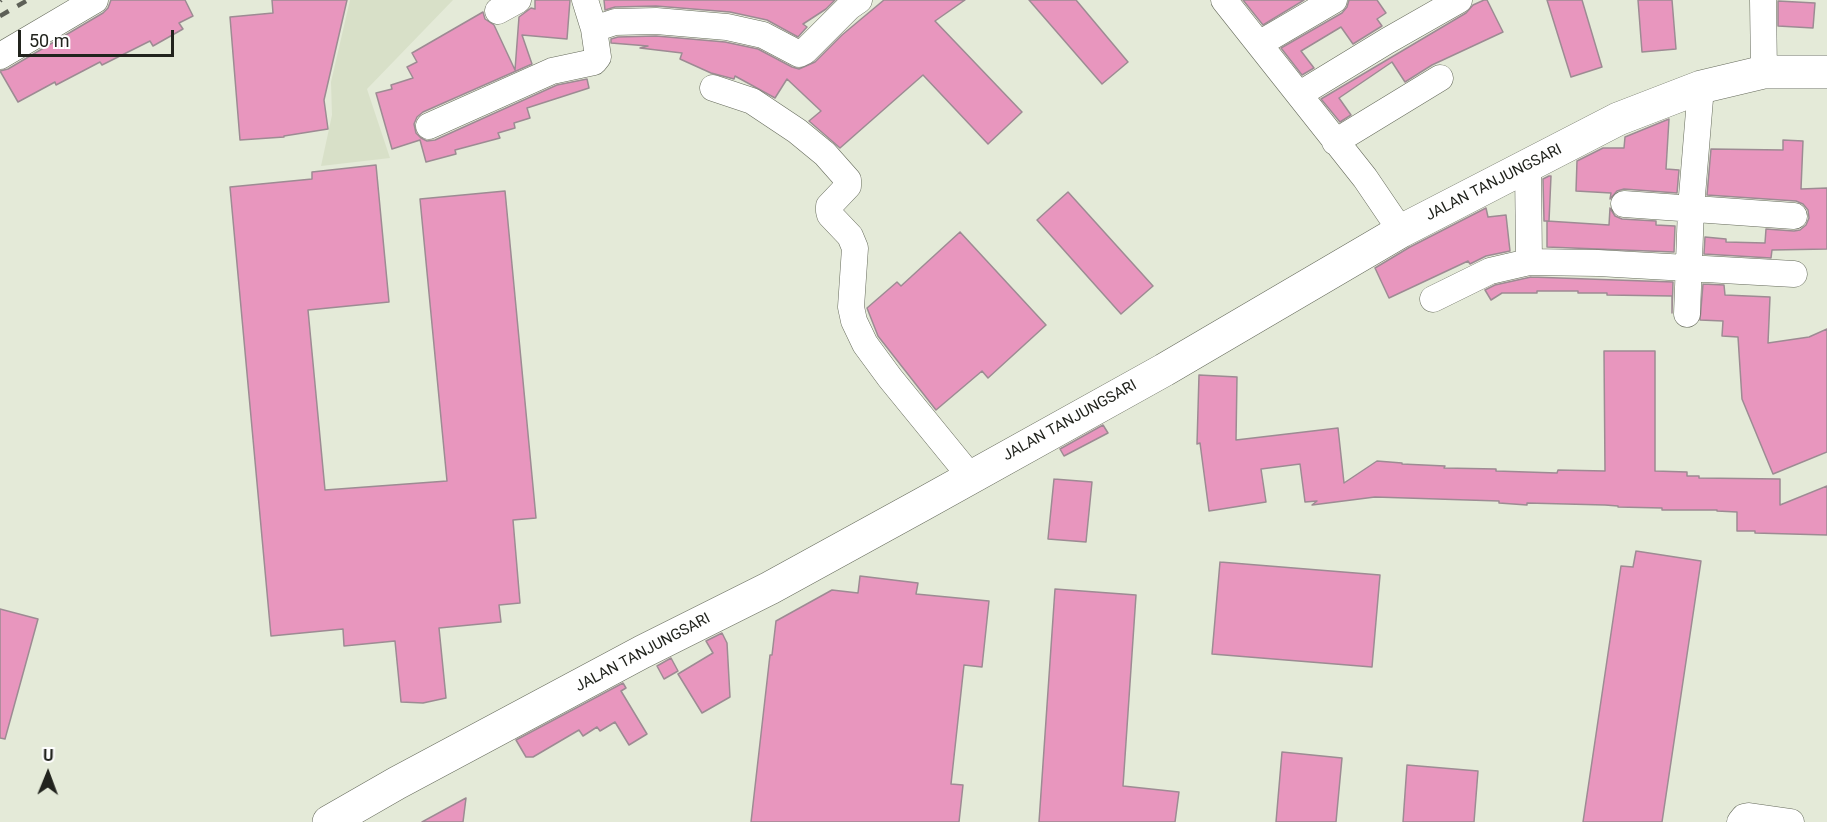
<!DOCTYPE html>
<style>
body{margin:0}
#map{position:relative;width:1827px;height:822px;overflow:hidden;background:#e4ead8;font-family:Roboto,sans-serif}
canvas{display:block}
.north{position:absolute;left:18px;top:744px;width:60px;height:60px;-webkit-text-stroke:4px #fff;paint-order:stroke;rotate:1deg;font-size:16px;font-weight:700;line-height:24px;text-align:center;color:#21231d}
.north::after{content:'';display:block;margin:auto;width:21px;height:27px;background:#21231d;clip-path:polygon(50% 0,100% 100%,50% 72%,0 100%)}
.scale{position:absolute;left:18px;top:30px;width:156px;height:27px;box-sizing:border-box;border:3px solid #21231d;border-top:0;padding-left:8px;font-size:18px;line-height:21px;white-space:nowrap;color:#21231d;-webkit-text-stroke:4px #fff;paint-order:stroke}
</style>
<div id="map">
<canvas width="1827" height="822"></canvas>
<div class="north">U</div>
<div class="scale">50 m</div>
</div>
<script>
const ctx = document.querySelector('canvas').getContext('2d');
ctx.lineJoin = 'round';
function fillPath(path, color) {
  ctx.fillStyle = color;
  ctx.fill(path, 'evenodd');
}
function shape(rows) {
  const path = new Path2D();
  for (const r of rows) {
    path.moveTo(r[0], r[1]);
    for (let i = 2; i < r.length; i += 2) path.lineTo(r[i], r[i + 1]);
  }
  return path;
}
function trace(path, color, width, dash) {
  ctx.strokeStyle = color;
  ctx.lineWidth = width;
  ctx.lineCap = dash ? 'butt' : 'round';
  ctx.setLineDash(dash || []);
  ctx.stroke(path);
}
function write(font, color, halo, rows, align = 'center') {
  ctx.font = font + ' Roboto,sans-serif';
  ctx.lineWidth = 6;
  ctx.setLineDash([]);
  ctx.textBaseline = 'middle';
  ctx.strokeStyle = halo;
  ctx.fillStyle = color;
  for (const [text, x, y, turn = 0] of rows) {
    ctx.save();
    ctx.translate(x, y);
    ctx.rotate((+turn || 0) * Math.PI / 180);
    ctx.textAlign = isNaN(turn) ? turn : align;
    if (halo) ctx.strokeText(text, 0, 0);
    ctx.fillText(text, 0, 0);
    ctx.restore();
  }
}
fillPath(shape([
 [350,0,453,0,367,89,390,158,321,166,332,115,331,82]
]), '#d8e0c8');
const building = shape([
 [111,0,185,0,193,16,179,23,183,29,153,46,150,41,102,65,100,62,56,85,55,82,18,102,0,71,8,69,103,13,108,8,111,0],
 [272,0,347,0,324,100,328,129,284,136,284,137,240,140,230,17,273,13,272,0],
 [535,0,570,0,567,39,522,35,532,64,423,112,417,117,414,124,416,133,421,138,427,141,435,140,557,85,587,79,589,88,527,108,530,118,514,123,515,128,498,133,500,138,455,150,456,154,426,162,420,140,392,149,376,93,392,89,391,85,413,78,407,67,417,62,412,53,483,12,485,19,494,25,515,70,519,17,531,8,535,9,535,0],
 [604,0,835,0,826,9,803,24,807,27,798,37,767,20,730,12,656,6,615,7,605,10,604,0],
 [884,0,965,0,935,21,1022,112,988,144,923,75,840,148,809,121,821,111,787,79,775,98,735,76,734,79,711,73,680,59,682,53,640,48,648,46,611,43,611,39,618,37,656,36,725,42,758,49,792,67,799,69,815,62,842,35,884,0],
 [1029,0,1076,0,1128,62,1102,84,1029,0],
 [1243,0,1304,0,1263,25,1243,0],
 [1349,0,1377,0,1386,13,1377,19,1382,26,1353,44,1341,27,1301,51,1314,68,1302,75,1281,48,1342,13,1347,7,1349,0],
 [1484,0,1487,0,1503,32,1432,65,1405,82,1392,62,1339,98,1351,115,1340,122,1321,99,1466,13,1473,5,1484,0],
 [1547,0,1582,0,1602,67,1571,77,1547,0],
 [1638,0,1672,0,1676,49,1642,52,1638,0],
 [1778,1,1815,3,1813,28,1778,26,1778,1],
 [1669,119,1666,169,1679,170,1677,193,1624,189,1617,191,1610,199,1611,193,1576,191,1577,161,1603,148,1624,148,1625,137,1669,119],
 [1783,140,1803,141,1801,189,1827,188,1827,249,1772,250,1771,258,1704,254,1705,237,1726,239,1726,242,1765,243,1766,229,1794,231,1800,230,1806,225,1809,218,1808,210,1803,204,1796,201,1707,195,1711,149,1783,150,1783,140],
 [376,165,389,302,308,310,325,490,447,481,420,199,505,191,536,518,513,520,520,603,499,605,501,622,439,628,446,698,423,703,401,702,395,641,344,646,343,629,271,636,230,187,312,179,312,172,376,165],
 [1549,176,1551,176,1549,221,1544,221,1543,179,1549,176],
 [1068,192,1153,286,1121,314,1037,220,1068,192],
 [1486,208,1488,217,1506,215,1510,251,1486,256,1470,264,1468,261,1389,298,1375,268,1410,247,1486,208],
 [1610,208,1615,216,1622,219,1656,221,1656,225,1675,226,1674,252,1547,247,1547,221,1609,225,1610,208],
 [960,232,1046,325,988,378,982,371,936,410,878,336,867,308,897,282,901,286,960,232],
 [1531,277,1673,282,1672,313,1672,296,1607,295,1607,293,1578,293,1578,291,1537,291,1537,293,1502,293,1491,300,1485,290,1495,285,1531,277],
 [1703,284,1724,285,1725,295,1770,297,1768,343,1809,337,1827,329,1827,452,1773,474,1742,399,1738,337,1722,336,1723,321,1700,320,1703,284],
 [1604,351,1655,351,1655,471,1687,472,1687,476,1699,476,1699,478,1780,479,1780,505,1827,486,1827,535,1755,533,1755,531,1737,531,1737,512,1717,511,1717,510,1662,510,1662,508,1618,507,1618,506,1605,505,1527,503,1527,505,1499,503,1499,501,1375,497,1312,505,1317,501,1305,502,1300,464,1261,469,1266,502,1209,511,1200,443,1197,444,1199,375,1237,377,1236,440,1338,428,1344,483,1377,461,1402,463,1402,464,1445,466,1444,468,1496,469,1496,471,1557,473,1558,470,1605,471,1604,351],
 [1103,425,1108,433,1064,456,1060,449,1103,425],
 [1054,479,1092,482,1086,542,1048,539,1054,479],
 [1636,551,1701,561,1662,822,1583,822,1621,566,1633,567,1636,551],
 [1220,562,1380,575,1372,667,1212,654,1220,562],
 [860,576,918,583,916,594,989,601,982,667,964,665,951,784,963,785,959,822,751,822,770,655,772,655,776,621,832,590,858,593,860,576],
 [1055,589,1136,595,1123,786,1179,792,1175,822,1039,822,1055,589],
 [0,609,38,619,5,739,0,738,0,609],
 [722,633,727,643,730,697,702,713,678,674,713,653,706,641,722,633],
 [671,658,678,671,664,679,657,666,671,658],
 [623,683,626,688,621,691,647,734,629,745,615,722,600,731,597,727,583,736,579,730,533,757,526,757,516,740,623,683],
 [1282,752,1342,758,1336,822,1276,822,1282,752],
 [1407,765,1478,771,1474,822,1403,822,1407,765],
 [466,798,463,822,422,822,466,798]
]);
fillPath(building, '#e896be');
trace(building, '#9d8b93', 1.5);
const minor = shape([
 [585,0,594,29],
 [1224,0,1365,178,1401,231],
 [1763,0,1764,72],
 [498,11,518,0],
 [1259,44,1334,0],
 [0,56,95,0],
 [713,88,752,101,797,131,825,154,848,180,848,186,829,206,829,211,830,215,850,236,855,248,851,307,854,321,865,344,890,378,970,476],
 [1300,94,1387,41,1459,0],
 [429,126,552,71,594,62,598,57,594,29,615,22,656,21,727,27,763,35,799,54,805,51,849,7,859,0],
 [1335,142,1440,78],
 [1528,165,1529,262],
 [1624,204,1794,216],
 [1433,299,1490,271,1529,262,1598,263,1794,274],
 [1687,314,1691,208,1701,87],
 [1740,822,1744,817,1749,816,1791,822]
]);
const secondary = shape([
 [329,822,397,783,642,652,770,588,923,504,1164,370,1401,231,1618,119,1701,87,1764,72,1827,72]
]);
trace(minor, '#656a5b', 27);
trace(secondary, '#656a5b', 34);
trace(minor, '#fff', 26);
trace(secondary, '#fff', 33);
trace(shape([
 [0,1,1,0],
 [0,16,28,0]
]), '#5d6057', 4.5, [10, 10]);
write('15px', '#21231d', '#fff', [
 ["JALAN TANJUNGSARI",1494,183,-27],
 ["JALAN TANJUNGSARI",1070,421,-29],
 ["JALAN TANJUNGSARI",643,653,-28]
]);
</script>
